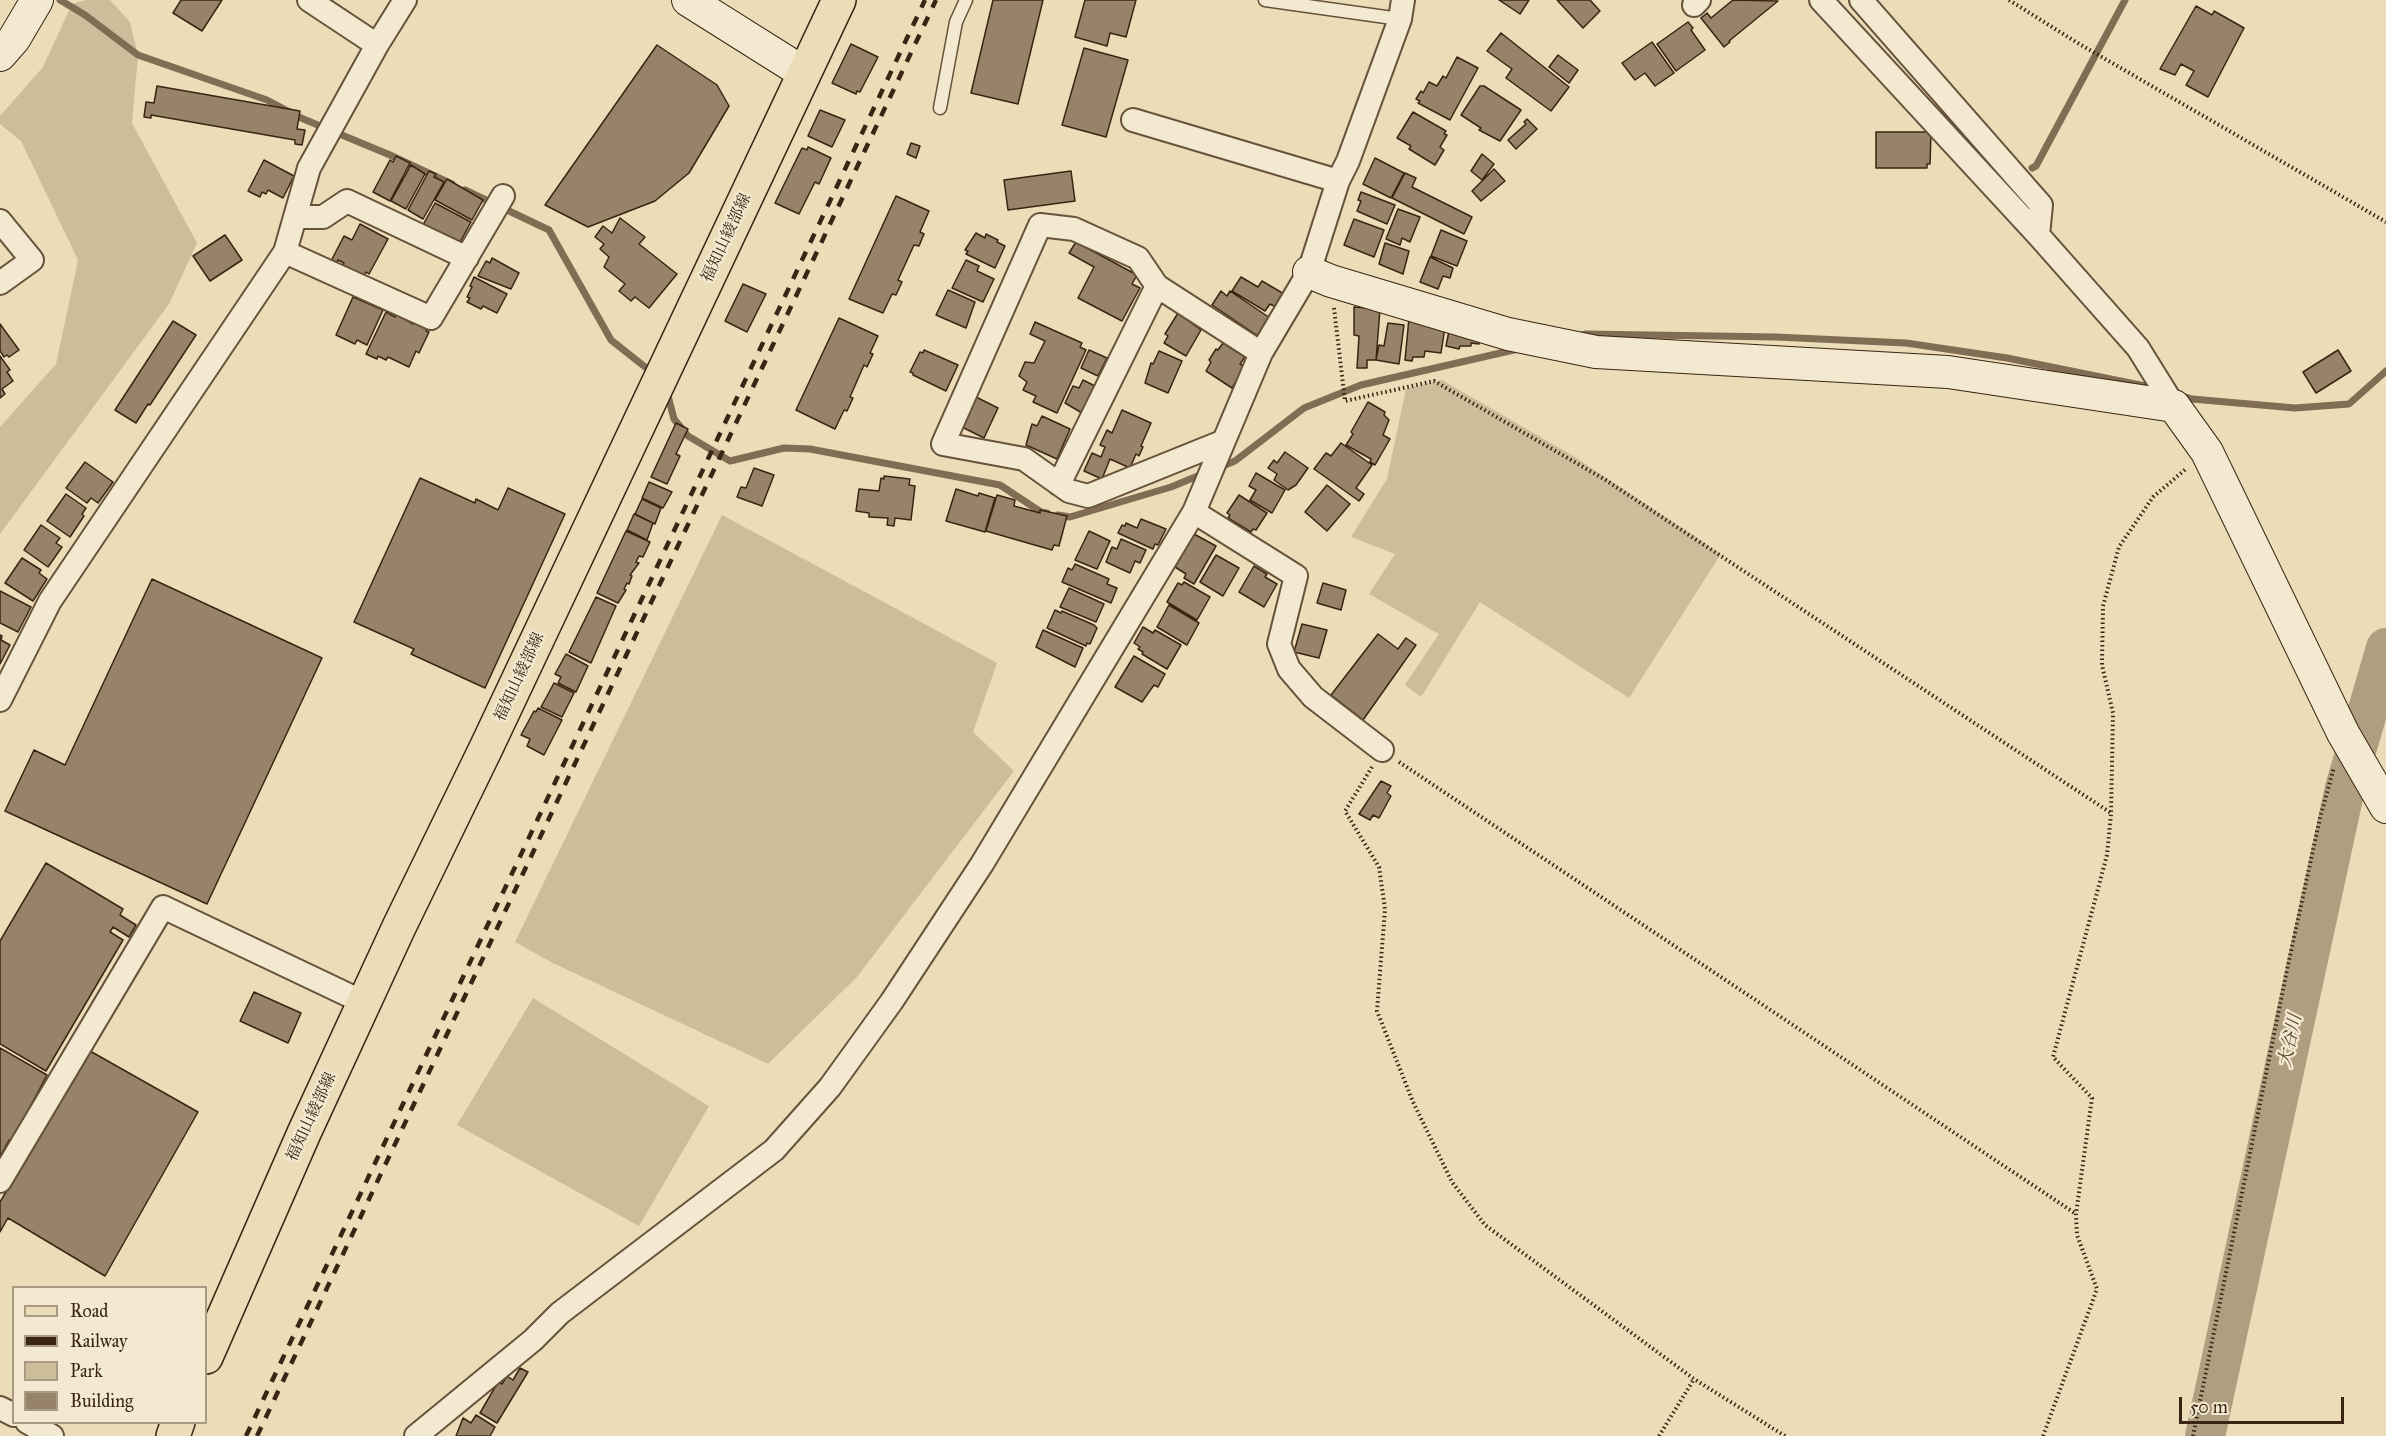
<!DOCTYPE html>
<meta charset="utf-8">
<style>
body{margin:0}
#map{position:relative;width:2386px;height:1436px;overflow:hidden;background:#ebddb7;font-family:"IM FELL Great Primer",serif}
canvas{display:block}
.legend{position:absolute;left:12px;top:1286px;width:195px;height:138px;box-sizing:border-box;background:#f2e9d0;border:2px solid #a99a84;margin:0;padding:8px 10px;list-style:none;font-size:18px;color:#3b2413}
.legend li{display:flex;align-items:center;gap:12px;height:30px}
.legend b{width:30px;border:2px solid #a99a84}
.scale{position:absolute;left:2179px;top:1397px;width:165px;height:27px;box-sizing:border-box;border:3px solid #3b2413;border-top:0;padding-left:8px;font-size:18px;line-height:21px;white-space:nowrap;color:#3b2413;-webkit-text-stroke:4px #f2e9d0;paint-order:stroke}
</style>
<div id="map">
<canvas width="2386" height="1436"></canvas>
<ul class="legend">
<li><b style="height:8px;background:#ebddb7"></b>Road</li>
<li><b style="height:8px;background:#3b2413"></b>Railway</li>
<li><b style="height:16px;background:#cdbe9b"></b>Park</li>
<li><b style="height:16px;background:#978468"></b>Building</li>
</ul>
<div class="scale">50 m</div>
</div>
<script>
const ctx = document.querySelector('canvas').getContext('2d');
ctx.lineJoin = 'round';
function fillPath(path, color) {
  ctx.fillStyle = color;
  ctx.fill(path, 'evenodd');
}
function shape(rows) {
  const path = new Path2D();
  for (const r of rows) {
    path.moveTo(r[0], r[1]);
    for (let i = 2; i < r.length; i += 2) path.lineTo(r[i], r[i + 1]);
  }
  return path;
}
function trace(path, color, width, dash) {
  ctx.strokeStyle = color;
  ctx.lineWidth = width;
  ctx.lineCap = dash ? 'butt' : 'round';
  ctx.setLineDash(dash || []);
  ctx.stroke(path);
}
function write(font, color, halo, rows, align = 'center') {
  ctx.font = font + ' "IM FELL Great Primer","Noto Serif JP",serif';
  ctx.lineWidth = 4.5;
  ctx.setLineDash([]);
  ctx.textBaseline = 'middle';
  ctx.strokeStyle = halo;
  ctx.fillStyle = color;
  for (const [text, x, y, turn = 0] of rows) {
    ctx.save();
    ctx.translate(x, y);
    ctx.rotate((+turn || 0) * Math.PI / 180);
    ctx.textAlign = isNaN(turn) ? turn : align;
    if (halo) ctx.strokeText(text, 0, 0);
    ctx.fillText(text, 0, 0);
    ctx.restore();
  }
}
fillPath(shape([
 [86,0,110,0,130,22,138,56,132,123,197,243,169,304,0,534,0,427,56,364,78,260,21,141,0,124,0,116,43,67,72,4],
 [1442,380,1575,457,1721,554,1629,698,1480,602,1421,697,1405,685,1439,634,1369,594,1395,554,1351,537,1387,479,1406,389],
 [722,515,997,663,973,732,1014,771,857,977,768,1064,553,963,515,942],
 [533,998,709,1106,639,1226,457,1125]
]), '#cdbe9b');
trace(shape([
 [60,0,85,15,138,55,267,100,301,118,390,155,452,184],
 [2032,168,2036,166,2125,0],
 [465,190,549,230,611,340,654,374],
 [1578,336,1586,334,1776,337,1906,343,2007,358,2145,386],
 [667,392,674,419,688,436,730,461,784,448,810,449,1000,485,1041,512,1047,513],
 [2179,395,2192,399,2295,408,2349,404,2386,371],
 [1218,468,1235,461,1304,408,1361,385,1518,349],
 [1058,515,1070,517,1171,487,1205,473]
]), '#816d54', 7);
trace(shape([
 [2205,1436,2345,788,2386,648]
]), '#af9e7f', 40);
const building = shape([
 [181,0,222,0,202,31,173,13,181,0],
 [993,0,1043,0,1018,104,971,93,993,0],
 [1085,0,1136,0,1126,37,1110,33,1107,46,1075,37,1085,0],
 [1499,0,1529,0,1520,14,1499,0],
 [1557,0,1590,0,1600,11,1583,28,1557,0],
 [1733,0,1778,1,1729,41,1730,42,1724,47,1701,18,1707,13,1711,18,1733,0],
 [2196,6,2212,15,2214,11,2244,28,2208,97,2186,85,2194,71,2181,64,2175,75,2160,69,2196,6],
 [1688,22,1693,28,1691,30,1705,50,1676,71,1657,44,1688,22],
 [1501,33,1569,87,1551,111,1506,78,1512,69,1487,51,1501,33],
 [1652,42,1674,73,1655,86,1645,73,1635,80,1622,63,1652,42],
 [851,44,878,57,860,92,857,91,856,94,832,83,851,44],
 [657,45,717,85,729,106,689,173,655,201,588,227,545,205,657,45],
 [1084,48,1128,60,1106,137,1062,125,1084,48],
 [1558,55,1578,70,1569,83,1549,67,1558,55],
 [1457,57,1478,68,1450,120,1418,103,1420,101,1416,99,1421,91,1423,93,1429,82,1437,86,1443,76,1446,78,1457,57],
 [157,86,300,111,297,129,305,130,302,145,295,144,295,140,151,115,151,118,144,117,146,102,154,103,157,86],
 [1480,86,1484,86,1521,110,1500,141,1479,130,1481,128,1461,115,1480,86],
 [820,110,845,120,832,147,808,136,820,110],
 [1413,112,1446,131,1444,134,1447,135,1440,147,1444,150,1435,165,1409,149,1411,146,1397,138,1413,112],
 [1527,119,1537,129,1516,149,1508,140,1526,124,1524,122,1527,119],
 [1876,132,1931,132,1930,164,1927,164,1927,168,1876,168,1876,132],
 [911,143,920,146,916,158,907,154,911,143],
 [808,147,831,158,819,184,815,182,799,214,775,203,802,148,807,150,808,147],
 [1482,154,1494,164,1482,180,1471,171,1482,154],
 [396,156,410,163,390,201,373,192,390,160,393,162,396,156],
 [1375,158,1404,173,1391,198,1363,184,1375,158],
 [264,160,294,176,283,198,268,190,266,194,262,192,260,197,248,191,264,160],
 [411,165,425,174,406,209,391,201,411,165],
 [1494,169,1505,181,1481,201,1472,191,1494,169],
 [429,171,436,174,434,177,444,182,423,219,408,210,429,171],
 [1071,171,1075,201,1008,210,1004,180,1071,171],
 [1405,173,1416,178,1412,187,1472,217,1464,234,1392,198,1405,173],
 [447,179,483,200,472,220,435,200,447,179],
 [1361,192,1395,205,1387,224,1357,211,1361,201,1358,200,1361,192],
 [896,196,929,211,920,232,924,234,919,246,914,245,898,280,902,282,896,295,892,294,883,313,849,299,896,196],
 [435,203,471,222,459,244,436,230,435,232,425,227,424,223,435,203],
 [1398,209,1420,217,1410,242,1402,238,1400,245,1386,239,1398,209],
 [620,218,645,237,639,244,677,274,649,308,635,297,631,301,619,291,625,284,604,267,609,257,600,249,604,244,595,237,603,226,612,233,620,218],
 [1354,219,1384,230,1374,257,1344,245,1354,219],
 [360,224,388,239,369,274,366,272,364,276,343,265,344,263,338,260,335,265,330,263,344,236,352,240,360,224],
 [1441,230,1467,241,1457,266,1431,256,1441,230],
 [976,233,985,238,986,234,998,240,997,242,1005,246,995,268,966,254,968,251,965,250,976,233],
 [225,235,242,260,210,281,193,256,225,235],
 [1076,242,1137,275,1132,284,1140,288,1122,321,1078,298,1094,267,1069,253,1076,242],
 [1385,243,1409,251,1403,274,1379,264,1385,243],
 [1430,257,1453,268,1450,278,1443,276,1438,289,1420,282,1430,257],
 [492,258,519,273,511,289,478,276,486,261,490,263,492,258],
 [966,260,979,266,977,271,994,279,983,302,952,288,966,260],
 [474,277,507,294,497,313,483,306,481,309,467,302,470,298,467,297,472,287,470,286,474,277],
 [1241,277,1258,287,1262,281,1284,294,1276,307,1270,304,1265,311,1232,291,1241,277],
 [743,284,766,294,747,332,725,321,743,284],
 [948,290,975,302,966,328,936,315,948,290],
 [1221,291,1227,296,1230,291,1273,320,1261,338,1212,305,1221,291],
 [353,297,383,310,367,345,357,340,355,344,336,335,353,297],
 [1354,307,1380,309,1376,360,1367,360,1367,368,1357,368,1359,336,1354,335,1354,307],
 [386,312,395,317,396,314,413,324,414,322,427,328,426,331,429,332,419,353,416,351,409,367,388,357,386,360,378,356,377,359,366,354,386,312],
 [1178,313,1201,330,1186,356,1164,343,1168,336,1165,334,1178,313],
 [839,318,878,336,870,353,873,354,867,367,864,365,850,397,853,398,847,411,844,410,835,429,796,410,839,318],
 [1409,318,1445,327,1441,353,1425,351,1424,357,1413,357,1412,361,1405,360,1409,318],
 [173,321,196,335,150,405,148,404,136,423,115,410,173,321],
 [1035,322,1082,343,1080,347,1086,350,1057,413,1033,402,1036,396,1023,390,1027,382,1019,376,1025,362,1034,363,1045,341,1030,334,1035,322],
 [1388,323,1404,325,1399,364,1376,360,1379,345,1384,346,1388,323],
 [0,324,19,350,9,357,7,355,4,357,0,351,0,324],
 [1450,326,1479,341,1479,344,1471,343,1471,346,1460,346,1459,349,1446,346,1450,326],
 [1223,343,1245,357,1240,364,1245,367,1232,388,1206,371,1211,362,1209,360,1216,349,1218,350,1223,343],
 [924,350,958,365,946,391,913,375,913,373,910,372,920,352,923,353,924,350],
 [1089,350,1107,358,1098,376,1081,368,1089,350],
 [2338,350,2351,371,2316,393,2303,372,2338,350],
 [1159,351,1182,361,1168,393,1145,383,1151,363,1153,364,1159,351],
 [0,356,10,370,7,372,13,381,2,389,5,394,0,398,0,356],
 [1083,380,1095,386,1082,413,1065,403,1073,386,1079,388,1083,380],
 [976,397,998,408,984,438,962,427,976,397],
 [1368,402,1385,412,1384,415,1389,420,1383,435,1390,439,1375,465,1370,462,1371,459,1346,445,1353,434,1351,432,1368,402],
 [1122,410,1151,423,1141,446,1143,447,1139,456,1136,454,1130,468,1110,459,1102,479,1084,471,1092,453,1101,457,1105,447,1100,445,1107,430,1112,433,1122,410],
 [1042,416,1070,429,1057,459,1026,445,1032,424,1037,426,1042,416],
 [676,423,688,429,676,454,680,456,667,484,651,477,676,423],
 [1341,443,1372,465,1356,488,1364,494,1359,501,1314,469,1326,453,1331,456,1341,443],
 [1285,452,1308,468,1296,485,1288,490,1274,480,1277,474,1268,468,1274,460,1277,463,1285,452],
 [85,462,113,482,98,503,91,498,87,503,66,488,85,462],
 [754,468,774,475,762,506,737,497,741,487,746,488,754,468],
 [1256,473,1285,490,1272,513,1250,500,1256,490,1249,486,1256,473],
 [884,476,910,479,909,485,915,486,911,520,895,518,894,526,887,525,888,518,869,517,869,513,856,511,859,489,879,491,881,478,884,479,884,476],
 [420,478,475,503,476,499,498,510,508,488,565,514,485,688,411,654,414,649,354,622,420,478],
 [649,482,672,492,663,508,642,498,649,482],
 [1327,485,1350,504,1327,531,1305,512,1327,485],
 [956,489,978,496,979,493,995,498,985,532,946,521,956,489],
 [66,494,86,508,82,514,84,516,70,537,47,521,66,494],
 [997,495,1015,500,1014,506,1040,513,1040,510,1067,516,1059,546,1054,545,1052,550,986,531,997,495],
 [1239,495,1267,513,1256,530,1253,529,1251,532,1228,518,1230,515,1227,513,1239,495],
 [642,499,661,508,655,524,635,514,642,499],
 [634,514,653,523,647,540,627,530,634,514],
 [1141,519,1166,529,1158,545,1155,544,1153,549,1118,533,1122,525,1125,526,1126,523,1137,528,1141,519],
 [41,525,60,538,56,543,62,547,48,567,24,550,41,525],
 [626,531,650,542,643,557,639,556,636,562,639,563,630,575,632,576,629,584,627,583,624,589,626,590,618,603,597,593,626,531],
 [1089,531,1110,541,1097,569,1075,560,1089,531],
 [1194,534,1216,546,1194,584,1184,578,1186,574,1175,567,1194,534],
 [1121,539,1146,550,1140,563,1135,561,1130,573,1106,562,1112,547,1117,549,1121,539],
 [1216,555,1239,568,1223,596,1200,582,1216,555],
 [22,558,41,570,39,573,47,579,33,601,5,583,22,558],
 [1075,564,1109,579,1107,584,1117,588,1111,603,1062,582,1068,568,1072,570,1075,564],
 [1254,566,1267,574,1265,577,1277,584,1264,607,1239,592,1254,566],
 [152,579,322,658,207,904,5,811,34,750,65,765,152,579],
 [1184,582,1210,597,1197,620,1167,602,1178,583,1182,585,1184,582],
 [1323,583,1346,590,1341,610,1317,603,1323,583],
 [1069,588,1104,604,1096,622,1060,607,1069,588],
 [0,591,31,607,18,632,0,623,0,591],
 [596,597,616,606,591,663,569,652,596,597],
 [1169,605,1199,623,1187,645,1157,627,1169,605],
 [1055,610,1061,613,1062,611,1094,625,1097,628,1090,644,1087,643,1086,646,1047,628,1055,610],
 [1302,624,1327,630,1319,658,1294,652,1302,624],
 [1143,627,1153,633,1155,630,1181,645,1167,669,1142,654,1143,652,1138,649,1140,647,1134,643,1143,627],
 [1043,630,1083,648,1075,667,1036,647,1043,630],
 [1378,634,1398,649,1406,638,1416,645,1363,720,1331,695,1378,634],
 [0,635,2,636,1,640,10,645,0,664,0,635],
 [566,654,588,666,576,692,558,683,561,677,555,674,566,654],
 [1134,656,1165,674,1158,687,1154,685,1142,702,1115,687,1134,656],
 [554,683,574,693,562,717,541,707,554,683],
 [538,708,562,720,544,755,527,746,530,739,521,735,534,711,536,712,538,708],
 [1381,781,1391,786,1387,793,1391,796,1379,818,1373,815,1370,820,1359,814,1381,781],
 [46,863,123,909,120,915,136,925,129,937,113,927,110,932,123,940,46,1071,0,1044,0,941,46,863],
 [254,992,301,1013,288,1043,240,1021,254,992],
 [0,1048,47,1075,12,1141,9,1140,0,1157,0,1048],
 [90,1051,198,1112,105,1276,8,1218,0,1232,0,1202,90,1051],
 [520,1368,528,1372,497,1423,480,1413,498,1382,502,1384,507,1376,513,1380,520,1368],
 [476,1415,495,1427,490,1436,456,1436,463,1418,471,1423,476,1415]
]);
fillPath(building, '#978468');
trace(building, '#3b2413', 1.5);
const lane = shape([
 [1265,0,1400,19],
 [940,108,956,22,966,0]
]);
const street = shape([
 [309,0,377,45],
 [1821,0,2038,235,2138,348,2174,406],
 [1861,0,2041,205,2038,235],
 [1694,5,1699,0],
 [1133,120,1338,181],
 [295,217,323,217,347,201,467,258],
 [0,221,32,260,0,283],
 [285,252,431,318,503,196],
 [1222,442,1088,496,1069,491,1024,459,943,444,1040,225,1074,229,1138,258,1157,286,1261,353],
 [1059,484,1157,286],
 [1194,512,1296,576,1279,644,1289,669,1313,697,1382,750],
 [0,700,50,601,285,252,309,168,377,45,405,0],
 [0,1181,163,907,365,1003],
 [0,1408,14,1415],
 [27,1422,52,1436],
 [416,1436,533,1340,560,1313,774,1150,830,1087,892,1001,982,864,1194,512,1261,353,1309,272,1338,181,1348,161,1400,19,1403,0]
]);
const secondary = shape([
 [688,0,804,73],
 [0,55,14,39,37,0],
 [1309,272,1331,281,1508,334,1596,352,1948,372,2174,406,2207,452,2343,733,2386,807]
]);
const primary = shape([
 [206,1357,304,1133,399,927,487,746,839,0],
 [173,1436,178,1422]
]);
trace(lane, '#67523c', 15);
trace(street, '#67523c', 26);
trace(secondary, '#3b2413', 34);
trace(primary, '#3b2413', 36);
trace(shape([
 [2009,0,2076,42,2386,222],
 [1334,308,1345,401,1434,381,1604,479,2111,813],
 [1399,762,2076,1214],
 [1372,767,1345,811,1379,867,1385,909,1377,1011,1413,1102,1452,1182,1485,1225,1694,1379,1785,1436],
 [1659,1436,1694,1379],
 [2043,1436,2097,1289,2077,1235,2076,1214,2092,1098,2053,1057,2107,855,2111,814,2113,713,2102,665,2103,606,2119,547,2153,497,2187,468],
 [2193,1436,2288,965,2320,818,2334,767]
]), '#3b2413', 4, [1.5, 3]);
trace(lane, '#f2e9d0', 12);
trace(street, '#f2e9d0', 22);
trace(secondary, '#f2e9d0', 32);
trace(primary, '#ebddb7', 33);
trace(shape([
 [246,1436,925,0],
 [257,1436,936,0]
]), '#3b2413', 4.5, [10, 10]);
write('16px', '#3b2413', '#f2e9d0', [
 ["福知山綾部線",727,238,-65],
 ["福知山綾部線",520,677,-65],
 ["福知山綾部線",312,1117,-65]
]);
write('italic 18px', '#5e4933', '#f2e9d0', [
 ["大谷川",2291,1041,-78]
]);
</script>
